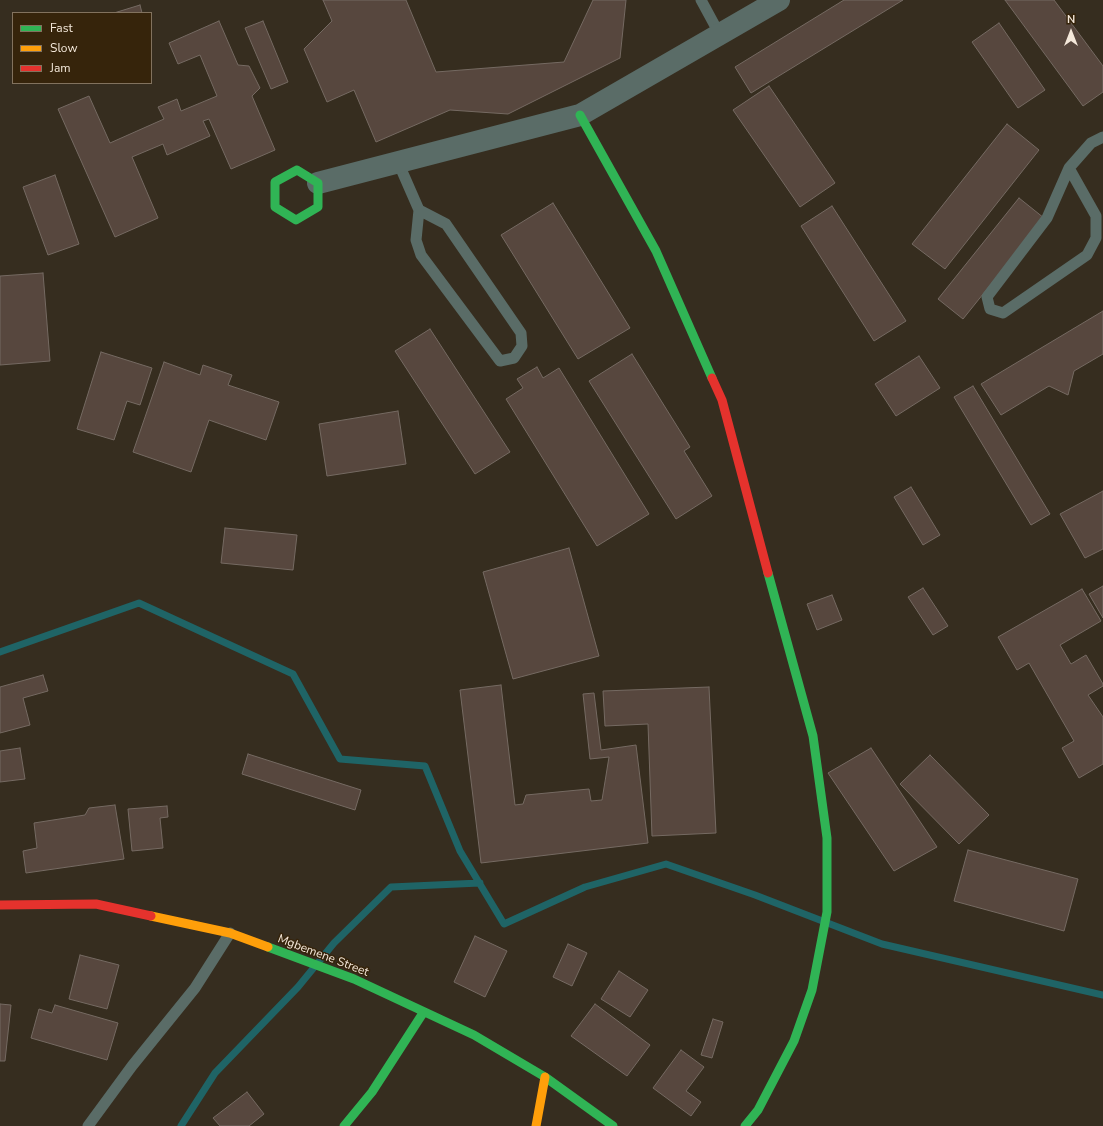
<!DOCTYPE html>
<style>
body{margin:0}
#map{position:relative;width:1103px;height:1126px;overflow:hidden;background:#362d1f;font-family:"Nunito Sans",sans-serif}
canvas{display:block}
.legend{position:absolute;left:12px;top:12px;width:140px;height:72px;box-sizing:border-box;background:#36240b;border:1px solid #82725e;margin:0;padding:5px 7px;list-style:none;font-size:12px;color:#f4e8da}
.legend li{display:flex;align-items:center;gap:8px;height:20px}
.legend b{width:20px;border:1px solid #82725e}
.north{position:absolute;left:1051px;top:12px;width:40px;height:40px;-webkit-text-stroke:3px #36240b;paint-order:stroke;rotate:0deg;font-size:11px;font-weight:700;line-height:16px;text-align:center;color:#f4e8da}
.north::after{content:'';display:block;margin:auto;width:14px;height:18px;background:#f4e8da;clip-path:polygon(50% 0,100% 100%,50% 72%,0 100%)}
</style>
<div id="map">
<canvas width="1103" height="1126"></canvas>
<ul class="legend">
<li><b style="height:5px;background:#30b455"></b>Fast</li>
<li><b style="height:5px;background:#ff9f0a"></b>Slow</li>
<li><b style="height:5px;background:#e5322d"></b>Jam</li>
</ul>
<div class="north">N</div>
</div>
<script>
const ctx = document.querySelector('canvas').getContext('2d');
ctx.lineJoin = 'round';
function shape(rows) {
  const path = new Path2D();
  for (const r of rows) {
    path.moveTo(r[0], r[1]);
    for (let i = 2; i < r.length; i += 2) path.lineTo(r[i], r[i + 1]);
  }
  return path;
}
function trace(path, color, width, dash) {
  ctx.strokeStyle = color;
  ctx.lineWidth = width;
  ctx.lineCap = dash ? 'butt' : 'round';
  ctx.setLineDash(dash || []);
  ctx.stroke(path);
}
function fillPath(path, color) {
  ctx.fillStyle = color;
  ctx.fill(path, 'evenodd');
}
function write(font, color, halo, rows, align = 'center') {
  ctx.font = font + ' "Nunito Sans",sans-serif';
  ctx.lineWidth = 3;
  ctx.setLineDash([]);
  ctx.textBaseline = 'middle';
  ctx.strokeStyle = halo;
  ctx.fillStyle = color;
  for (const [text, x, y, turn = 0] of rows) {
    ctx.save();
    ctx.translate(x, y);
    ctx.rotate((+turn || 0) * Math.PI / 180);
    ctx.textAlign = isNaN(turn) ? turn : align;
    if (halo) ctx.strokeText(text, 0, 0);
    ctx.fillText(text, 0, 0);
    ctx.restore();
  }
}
trace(shape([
 [0,652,139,603,293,674,340,759,425,766,460,851,504,924,585,887,666,864,755,895,882,944,1103,995],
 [181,1126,215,1073,298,987,334,943,391,887,480,883]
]), '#1f6466', 7);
const building = shape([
 [323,0,406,0,436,72,564,62,593,0,626,0,620,58,508,114,450,110,376,142,354,90,327,102,304,49,332,21,323,0],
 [844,0,903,0,751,93,735,67,844,0],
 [1005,0,1054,0,1103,66,1103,92,1083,106,1005,0],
 [140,5,142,13,114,13,140,5],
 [219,21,238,65,249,66,260,88,252,96,275,150,231,169,209,119,203,121,210,136,167,155,163,144,132,157,158,218,115,237,58,109,89,96,110,143,164,119,158,107,177,99,181,111,217,96,200,55,178,64,169,43,219,21],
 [263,21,288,82,271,89,245,28,263,21],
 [999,23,1045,90,1018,108,972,42,999,23],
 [769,86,835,183,800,207,733,110,769,86],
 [1007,124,1039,150,945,269,912,244,1007,124],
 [55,175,79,244,48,255,23,187,55,175],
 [1019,198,1044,218,963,319,938,299,1019,198],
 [553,203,630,328,578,359,501,235,553,203],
 [832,206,906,321,874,341,801,226,832,206],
 [43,273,50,361,0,365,0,276,43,273],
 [1103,311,1103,354,1074,371,1068,395,1049,386,1001,415,981,384,1103,311],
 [430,329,510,452,475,474,395,351,430,329],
 [101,352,152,368,140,405,127,401,114,440,77,429,101,352],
 [632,354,690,447,684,451,712,496,676,519,589,381,632,354],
 [919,356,940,388,896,416,875,384,919,356],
 [164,362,200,375,203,365,232,375,228,385,279,402,266,440,209,420,191,472,133,452,164,362],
 [537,367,543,378,559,368,649,514,597,546,506,399,523,388,517,379,537,367],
 [973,386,1050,514,1031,525,954,397,973,386],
 [398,411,406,464,327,476,319,424,398,411],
 [911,487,940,535,923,545,894,497,911,487],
 [1103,491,1103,549,1085,558,1060,514,1103,491],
 [225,528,297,535,293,570,221,563,225,528],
 [569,548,599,656,513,679,483,572,569,548],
 [1103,586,1103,618,1089,594,1103,586],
 [923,588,948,626,933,635,908,597,923,588],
 [1082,589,1101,621,1060,645,1071,664,1086,655,1103,684,1103,686,1088,695,1103,717,1103,764,1079,778,1062,748,1074,741,1029,663,1017,670,998,637,1082,589],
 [832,595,842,620,817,630,807,604,832,595],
 [43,675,48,691,23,698,30,725,0,733,0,687,43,675],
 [501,685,515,805,523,804,526,795,589,789,591,801,602,800,609,757,590,759,583,694,594,693,601,750,636,745,648,843,481,863,460,690,501,685],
 [709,687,716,833,652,836,648,724,605,726,603,691,709,687],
 [20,748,25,779,0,782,0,751,20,748],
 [871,748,937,847,894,871,828,773,871,748],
 [248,754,361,790,355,810,242,774,248,754],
 [930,755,989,815,959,844,900,784,930,755],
 [115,805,124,859,26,873,23,851,37,848,34,823,85,815,89,808,115,805],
 [167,806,168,817,160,818,163,848,132,851,128,809,167,806],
 [968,850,1078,879,1064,931,954,901,968,850],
 [475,936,507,951,485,997,454,982,475,936],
 [568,944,587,953,572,986,553,977,568,944],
 [80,955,119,965,107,1009,69,999,80,955],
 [619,971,648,990,630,1017,601,999,619,971],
 [0,1004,11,1005,5,1061,0,1061,0,1004],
 [595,1004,650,1045,627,1076,571,1036,595,1004],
 [55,1005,118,1023,107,1060,31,1038,39,1009,52,1013,55,1005],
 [713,1019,723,1022,712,1058,701,1055,713,1019],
 [681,1050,704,1067,686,1091,701,1102,691,1116,653,1088,681,1050],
 [247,1092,264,1114,249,1126,220,1126,213,1118,247,1092]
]);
fillPath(building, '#57473e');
trace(building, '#756a62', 1);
trace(shape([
 [701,0,720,35],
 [398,162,419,210,416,240,421,255,500,361,514,358,522,346,521,333,446,224,419,210],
 [1069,168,1096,216,1096,238,1087,255,1003,313,990,309,987,297,1047,218,1069,168,1091,143,1103,137],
 [88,1126,132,1066,195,988,230,933]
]), '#5a6c67', 11);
trace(shape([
 [318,183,580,115,779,0]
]), '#5a6c67', 22);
trace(shape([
 [580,115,656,251,712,378],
 [297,170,318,183,318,207,296,220,275,207,275,182,297,170],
 [268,947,354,979,474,1035,545,1077,613,1126],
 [344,1126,372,1092,423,1013],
 [745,1126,758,1110,794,1041,812,990,827,912,827,838,813,736,768,573]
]), '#30b455', 9);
trace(shape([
 [151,916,230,933,268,947],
 [536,1126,545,1077]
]), '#ff9f0a', 9);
trace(shape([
 [712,378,722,400,768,573],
 [0,905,96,904,151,916]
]), '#e5322d', 9);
write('12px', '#f4e8da', '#36240b', [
 ["Mgbemene Street",323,956,21]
]);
</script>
